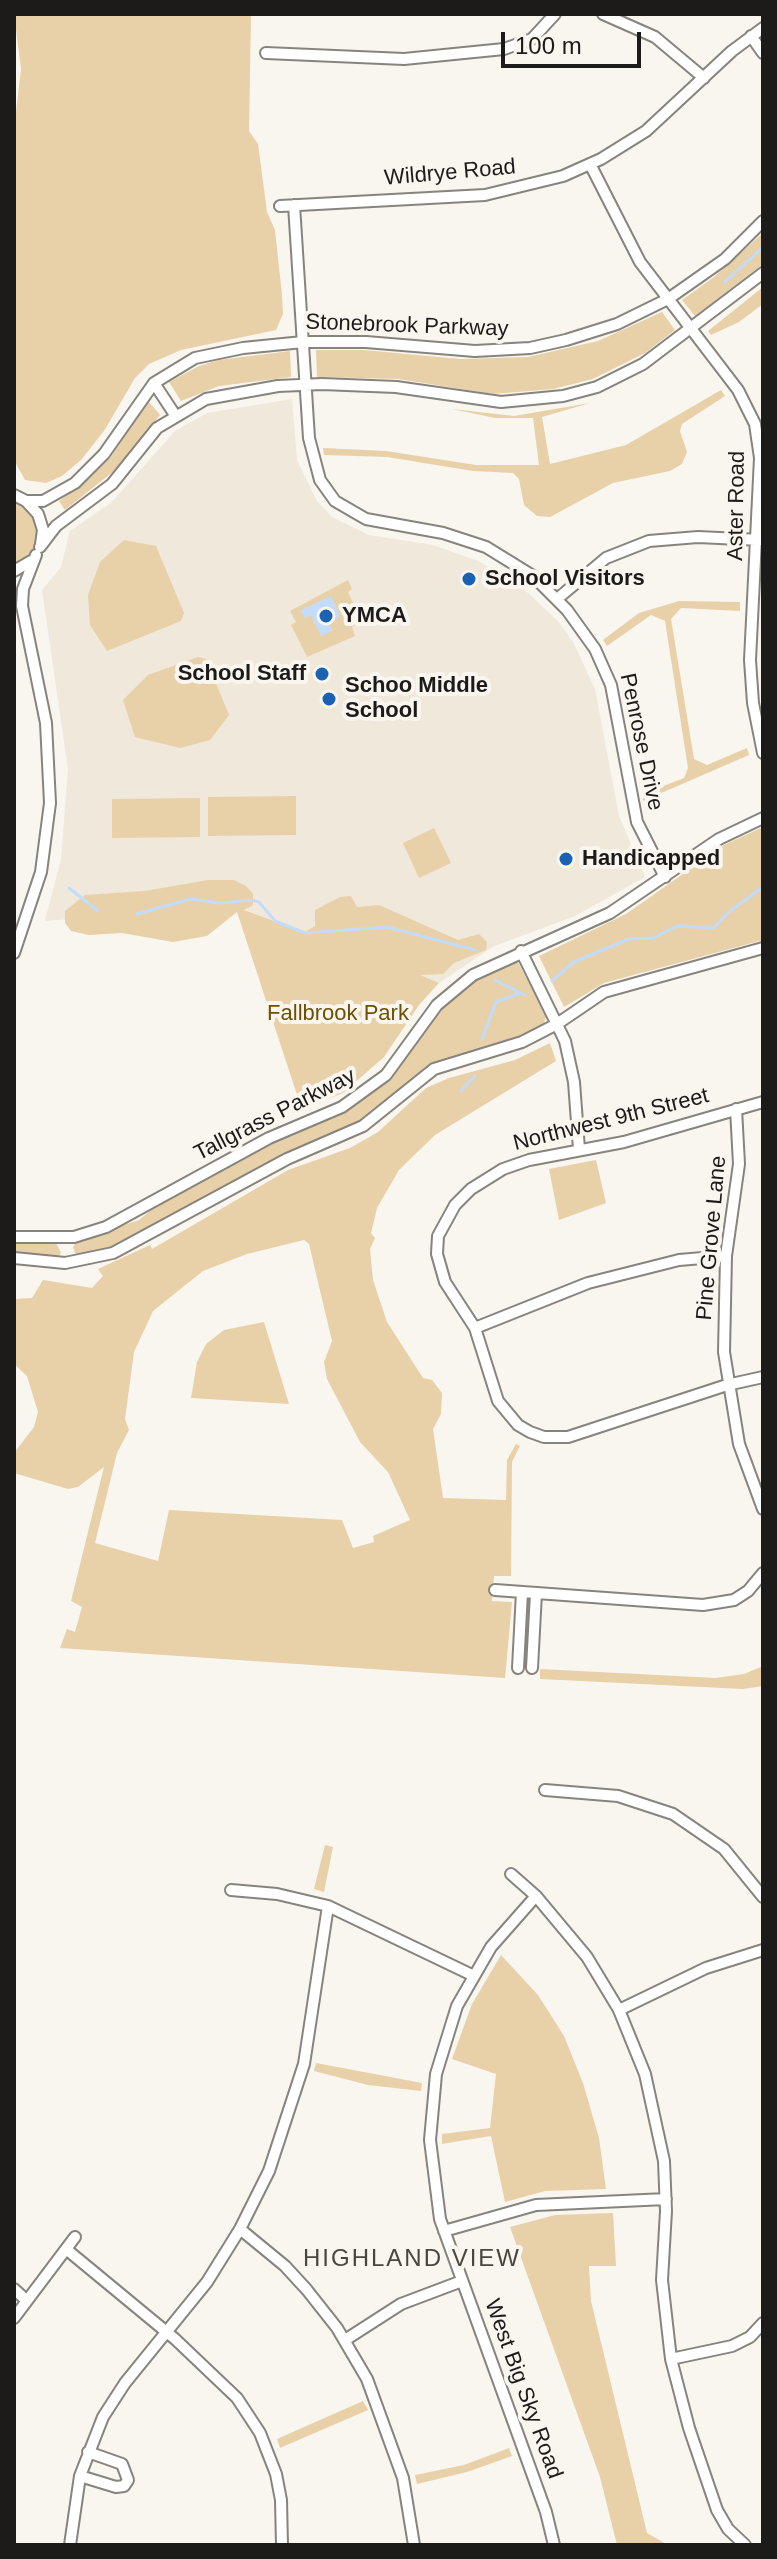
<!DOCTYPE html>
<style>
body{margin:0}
#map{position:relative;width:777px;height:2559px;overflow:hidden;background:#f9f5ef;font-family:Helvetica,sans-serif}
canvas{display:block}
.frame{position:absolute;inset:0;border:16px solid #1c1b19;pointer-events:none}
.scale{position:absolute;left:501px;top:32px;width:140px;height:36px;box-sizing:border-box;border:4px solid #1c1b19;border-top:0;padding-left:10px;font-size:24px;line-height:28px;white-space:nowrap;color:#1c1b19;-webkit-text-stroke:6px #f9f5ef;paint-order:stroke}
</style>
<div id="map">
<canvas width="777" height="2559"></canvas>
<div class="frame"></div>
<div class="scale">100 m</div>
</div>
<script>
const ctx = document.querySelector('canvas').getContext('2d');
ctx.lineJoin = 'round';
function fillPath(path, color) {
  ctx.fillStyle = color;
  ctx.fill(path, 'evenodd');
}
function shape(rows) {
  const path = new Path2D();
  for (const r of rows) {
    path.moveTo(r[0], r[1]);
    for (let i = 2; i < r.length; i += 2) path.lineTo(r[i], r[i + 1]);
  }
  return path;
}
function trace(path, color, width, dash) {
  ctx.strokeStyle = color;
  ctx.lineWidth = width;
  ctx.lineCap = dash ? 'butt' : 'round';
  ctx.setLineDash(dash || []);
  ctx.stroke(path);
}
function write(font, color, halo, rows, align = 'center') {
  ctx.font = font + ' Helvetica,sans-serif';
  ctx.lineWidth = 8;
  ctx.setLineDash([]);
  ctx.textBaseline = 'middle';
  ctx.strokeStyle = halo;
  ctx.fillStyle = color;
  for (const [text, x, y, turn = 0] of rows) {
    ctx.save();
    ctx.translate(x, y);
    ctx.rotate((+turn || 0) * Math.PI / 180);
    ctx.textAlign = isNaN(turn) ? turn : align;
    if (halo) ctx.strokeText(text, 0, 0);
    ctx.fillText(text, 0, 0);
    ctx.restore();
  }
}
fillPath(shape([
 [292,399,297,460,317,501,332,517,369,535,433,545,478,561,516,582,557,620,573,642,595,689,619,816,645,877,575,916,494,946,439,983,235,906,45,921,61,859,68,769,42,590,61,567,70,531,112,502,175,431,207,413]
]), '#efe8db');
fillPath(shape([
 [14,14,251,14,249,131,258,144,267,212,275,230,282,295,283,314,276,330,181,350,149,364,135,378,104,431,81,460,62,476,46,483,25,480,14,460,14,129,21,69],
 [763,233,763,264,695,316,682,300,714,277],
 [763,287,763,304,739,322,711,335,708,331],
 [662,312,675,330,645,353,593,379,553,389,493,394,398,379,317,377,316,350,364,350,460,359,528,357,598,341],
 [290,351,291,377,219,386,181,401,169,382,199,366,219,360],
 [721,390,725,396,682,424,680,431,687,452,682,464,670,471,613,483,550,517,537,516,524,505,519,479,513,473,473,471,387,457,324,455,323,448,386,451,476,465,539,465,533,418,495,418,452,409,514,416,590,403,542,417,550,464,626,445],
 [148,401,160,415,114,471,65,510,59,501,84,483,111,457],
 [14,500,28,509,38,530,33,551,14,565],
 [124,540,156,546,184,613,181,621,107,651,90,625,88,595,100,562],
 [348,580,352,589,348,592,362,622,352,627,355,636,307,657,291,625,296,622,290,611],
 [679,601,740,602,740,611,681,608,671,619,694,759,707,765,747,748,749,755,643,801,643,794,684,778,688,768,665,621,651,615,607,646,603,640,639,613],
 [198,657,206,659,229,715,210,740,180,748,135,737,123,700,148,675],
 [296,796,296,835,208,836,208,797],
 [200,798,200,837,112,838,112,799],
 [763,827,763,940,604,983,564,1007,539,956,626,914,724,845],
 [434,828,451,863,419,878,403,843],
 [208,880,234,880,246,886,253,894,253,905,244,910,305,932,315,926,315,910,340,897,351,896,357,907,379,905,458,940,479,934,487,942,486,950,454,963,443,974,420,975,439,983,419,1005,384,1057,343,1093,302,1110,237,912,207,936,173,942,122,933,89,935,71,931,65,923,65,911,85,895,145,891],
 [512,960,519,964,546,1016,543,1027,519,1039,424,1069,366,1119,349,1128,278,1158,118,1245,82,1256,75,1253,73,1247,78,1240,139,1220,156,1206,284,1136,346,1110,366,1097,394,1072,435,1013,478,976],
 [550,1043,556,1061,435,1135,399,1170,377,1208,371,1233,375,1238,370,1249,373,1280,387,1322,423,1378,432,1380,442,1393,441,1414,433,1429,443,1498,506,1500,507,1460,516,1444,520,1446,512,1462,511,1576,494,1576,492,1601,512,1602,505,1678,60,1648,67,1629,75,1632,82,1607,71,1601,104,1467,78,1487,68,1489,14,1473,14,1453,34,1427,38,1412,27,1376,14,1364,14,1299,32,1298,43,1280,92,1288,103,1276,98,1269,150,1245,152,1249,288,1170,350,1148,378,1132,426,1088,449,1078,515,1060],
 [304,1240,309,1244,332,1341,324,1362,327,1379,360,1442,388,1472,410,1520,373,1536,374,1542,353,1548,342,1520,169,1510,158,1561,95,1543,117,1453,129,1430,125,1419,134,1352,153,1311,203,1271,247,1254],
 [596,1160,606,1203,559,1220,549,1169],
 [14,1241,56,1243,61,1253,57,1258,14,1255],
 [264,1322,289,1404,191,1398,197,1362,206,1344,224,1330],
 [763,1666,763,1686,743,1689,540,1679,540,1669,716,1678,744,1674],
 [325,1845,333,1847,324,1892,314,1889],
 [501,1955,538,1995,564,2036,583,2083,599,2138,606,2189,545,2191,505,2202,491,2136,442,2144,442,2134,490,2128,496,2074,452,2059,472,2004],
 [316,2063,422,2083,421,2091,368,2085,314,2071],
 [613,2213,616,2266,589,2266,591,2301,647,2533,668,2545,617,2545,600,2477,510,2227,555,2215],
 [363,2401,368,2410,280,2448,277,2439],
 [509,2448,512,2456,467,2472,417,2484,415,2475,464,2465]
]), '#e8d1a9');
fillPath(shape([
 [331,596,340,617,329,622,332,631,321,636,311,615,304,618,301,610]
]), '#c4dcfc');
trace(shape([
 [725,282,763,247],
 [69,888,98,911],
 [137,914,191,899,220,903,250,900,259,902,275,921,305,933,387,927,475,950],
 [495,980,525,995],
 [552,981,574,962,629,939,653,938,677,926,713,928,730,911,763,887],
 [482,1039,496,1002,520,993],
 [461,1091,475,1076]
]), '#c4dcfc', 3);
const minor = shape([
 [603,14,655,37,704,78],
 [751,36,763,53],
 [266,53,404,59,504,49,532,39,555,14],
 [590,164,640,262,738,390,755,424,760,458,750,660,753,703,763,753],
 [294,205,309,438,320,480,335,501,366,519,443,533,486,547,533,576,567,610,595,649,611,685,637,822,665,877],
 [280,206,485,195,563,176,601,159,646,131,732,51,763,28],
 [154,383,175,415],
 [14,495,26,501,38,514,43,530,41,544],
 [26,501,43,501,75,483,104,454,154,383,195,358,243,348,303,342,366,342,475,351,530,348,566,340,617,324,668,299,725,259,763,221],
 [40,547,56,526,112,484,157,428,206,399,278,386,322,384,396,387,501,402,563,396,597,387,643,364,763,273],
 [14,571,31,561],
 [557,599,606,558,649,541,698,537,761,540],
 [521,951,565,1041,574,1082,579,1149],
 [14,953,41,872,50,803,46,723,22,606,23,589,36,555],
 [763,1102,624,1142,529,1160,503,1169,471,1189,455,1205,438,1236,437,1254,445,1282,475,1328,498,1401,518,1425,530,1432,544,1437,568,1437,727,1385,763,1377],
 [736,1109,739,1164,726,1256,724,1352,739,1444,763,1509],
 [14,1237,74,1237,106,1227,269,1138,342,1107,386,1075,437,1005,473,975,610,913,719,839,763,818],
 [14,1258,65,1263,113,1253,287,1159,363,1126,434,1069,522,1042,557,1024,604,992,763,948],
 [475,1328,588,1283,679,1260,726,1256],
 [495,1590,703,1605,734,1600,748,1591,763,1573],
 [518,1668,522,1592],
 [532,1668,536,1593],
 [545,1790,618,1796,673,1814,724,1849,763,1897],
 [511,1874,536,1896,587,1957,619,2010,645,2074,664,2161,666,2211,662,2280,671,2359,689,2428,717,2510,728,2529,745,2545],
 [231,1890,277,1894,328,1906,472,1975],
 [536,1896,491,1947,457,2006,436,2074,430,2140,440,2219,546,2512,554,2545],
 [619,2010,706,1968,763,1950],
 [240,2229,285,2266,307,2290,337,2328,367,2379,403,2478,414,2545],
 [444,2231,536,2205,666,2199],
 [66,2249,175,2339,237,2398,260,2433,276,2474,281,2500,282,2545],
 [14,2289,26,2300],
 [14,2318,75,2237],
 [345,2340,401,2304,462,2281],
 [671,2359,732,2346,750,2337,763,2323],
 [80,2476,116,2487,124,2486,128,2480,122,2464,88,2452],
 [70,2545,80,2476,103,2417,125,2383,207,2282,240,2229,269,2171,304,2064,328,1906]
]);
trace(minor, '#87847e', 14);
trace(minor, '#fff', 10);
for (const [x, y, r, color] of [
 [469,579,8,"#1b62b2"],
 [326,616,8,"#1b62b2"],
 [322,674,8,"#1b62b2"],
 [329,699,8,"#1b62b2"],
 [566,859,8,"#1b62b2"]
]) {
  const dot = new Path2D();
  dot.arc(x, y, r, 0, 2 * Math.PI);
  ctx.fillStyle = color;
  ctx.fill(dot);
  trace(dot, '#f9f5ef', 3);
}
write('22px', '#1c1b19', '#f9f5ef', [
 ["Wildrye Road",450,173,-5],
 ["Stonebrook Parkway",407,326,2],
 ["Aster Road",737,506,-89],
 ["Penrose Drive",641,742,78],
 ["Tallgrass Parkway",275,1115,-27],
 ["Northwest 9th Street",611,1120,-14],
 ["Pine Grove Lane",712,1238,-85],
 ["West Big Sky Road",523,2389,70]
]);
write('bold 22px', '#1c1b19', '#f9f5ef', [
 ["School Visitors",485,579],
 ["YMCA",342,616],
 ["School Staff",306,674,"right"],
 ["Schoo Middle",345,686],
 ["School",345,711],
 ["Handicapped",582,859]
], 'left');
write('22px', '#6f4f02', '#f9f5ef', [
 ["Fallbrook Park",338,1014]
]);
ctx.letterSpacing = '2px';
write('24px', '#494641', '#f9f5ef', [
 ["HIGHLAND VIEW",412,2259]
]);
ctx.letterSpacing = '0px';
</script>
